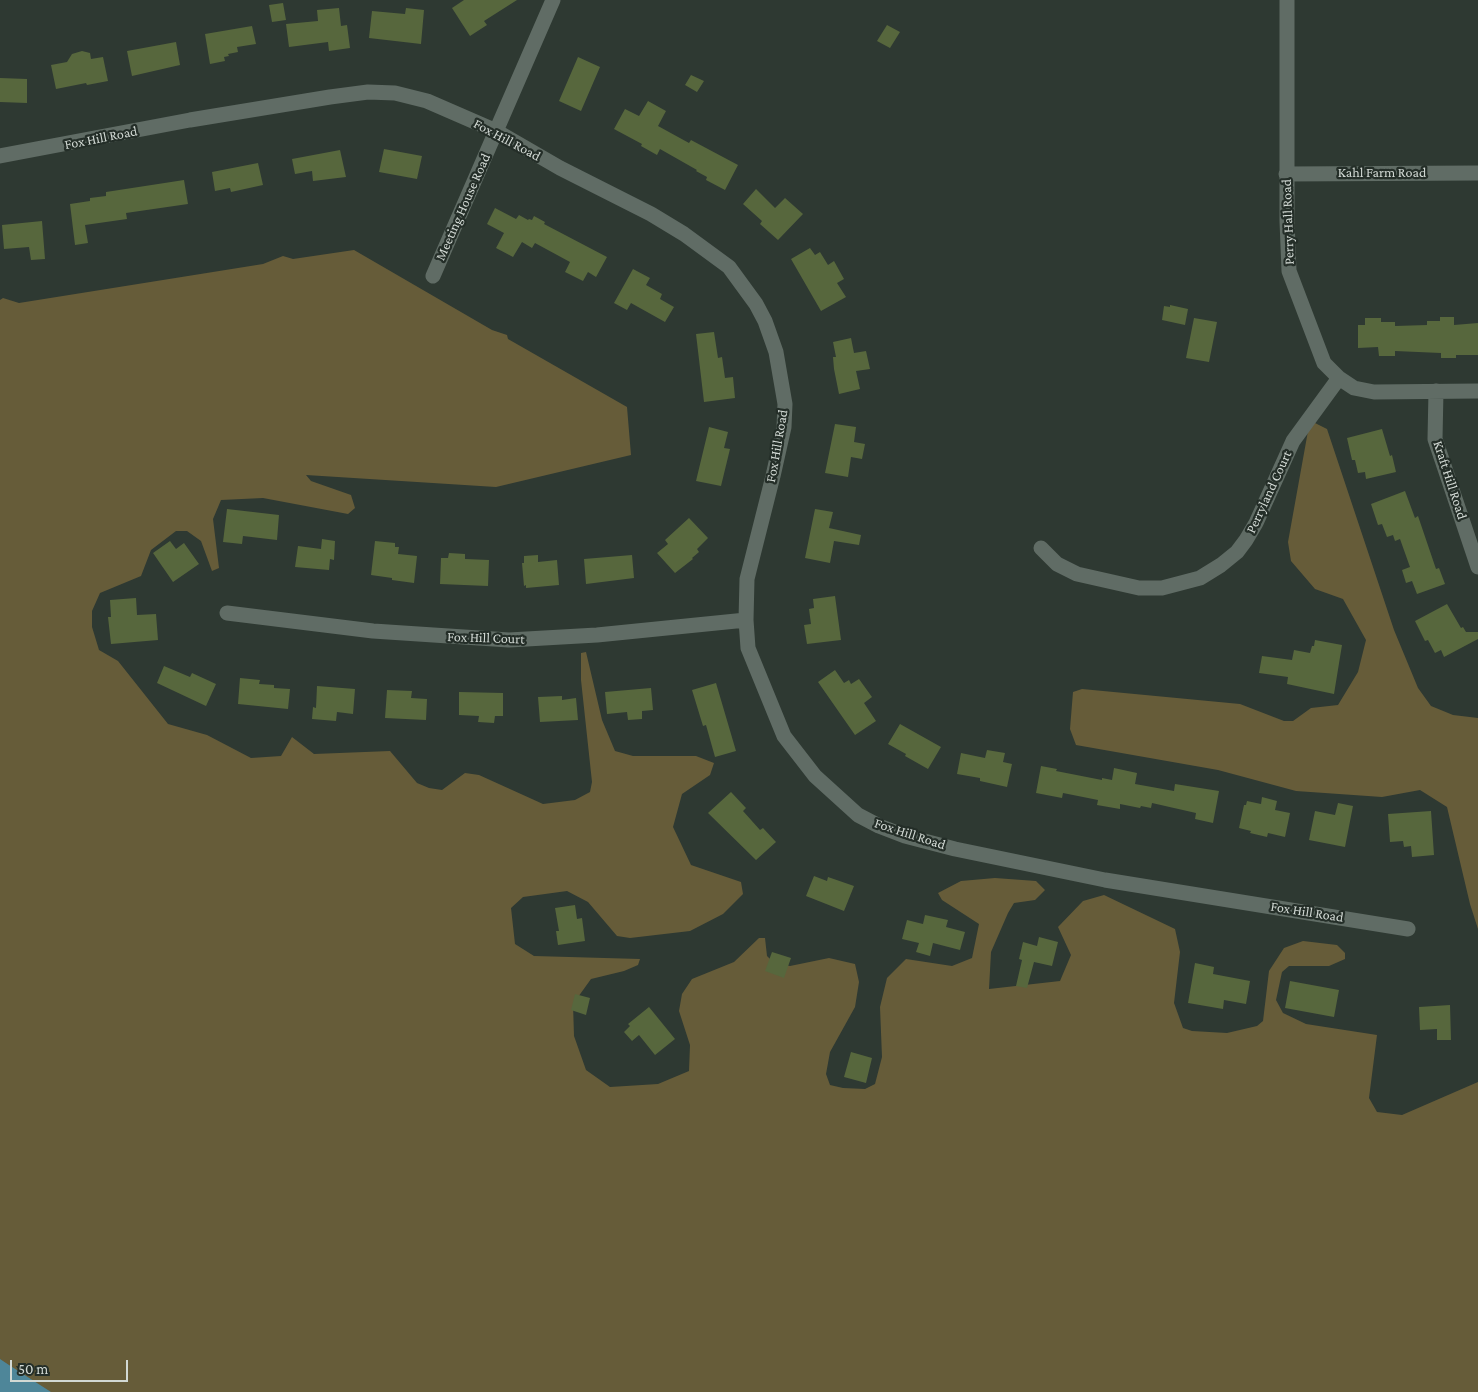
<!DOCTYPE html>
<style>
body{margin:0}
#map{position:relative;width:1478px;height:1392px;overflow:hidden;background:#2e3932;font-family:"Crimson Pro",serif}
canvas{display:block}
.scale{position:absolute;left:10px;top:1360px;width:118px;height:22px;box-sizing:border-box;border:2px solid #d2d9d4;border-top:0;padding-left:6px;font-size:15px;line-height:18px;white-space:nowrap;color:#d2d9d4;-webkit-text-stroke:4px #242e28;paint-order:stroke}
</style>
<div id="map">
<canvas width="1478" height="1392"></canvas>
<div class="scale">50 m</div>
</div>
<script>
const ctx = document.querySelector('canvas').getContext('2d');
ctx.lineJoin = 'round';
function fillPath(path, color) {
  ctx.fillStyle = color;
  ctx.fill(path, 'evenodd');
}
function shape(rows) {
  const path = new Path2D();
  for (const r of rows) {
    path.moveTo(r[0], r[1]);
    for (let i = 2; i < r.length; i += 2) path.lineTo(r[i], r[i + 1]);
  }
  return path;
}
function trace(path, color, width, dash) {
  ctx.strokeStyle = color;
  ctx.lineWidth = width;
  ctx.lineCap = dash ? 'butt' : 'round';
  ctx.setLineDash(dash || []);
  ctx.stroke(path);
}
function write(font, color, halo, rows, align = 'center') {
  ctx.font = font + ' "Crimson Pro",serif';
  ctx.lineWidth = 4.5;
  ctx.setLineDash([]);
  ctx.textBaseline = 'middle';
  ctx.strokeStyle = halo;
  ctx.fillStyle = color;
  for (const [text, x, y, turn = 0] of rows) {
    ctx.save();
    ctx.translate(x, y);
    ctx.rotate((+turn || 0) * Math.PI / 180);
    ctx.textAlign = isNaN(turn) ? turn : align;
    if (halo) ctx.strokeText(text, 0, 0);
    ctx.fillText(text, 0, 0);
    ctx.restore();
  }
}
fillPath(shape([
 [354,250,492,330,507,335,508,339,627,407,631,455,496,487,306,475,311,481,351,495,355,508,348,514,263,498,221,500,213,519,219,568,212,571,201,541,187,531,176,531,151,550,141,576,100,593,92,611,92,627,99,650,118,661,168,724,207,735,251,758,281,756,292,737,314,754,390,751,417,783,429,788,442,790,465,773,479,775,543,804,575,800,590,792,592,782,581,680,581,653,586,652,602,720,615,751,633,756,696,756,714,763,710,775,682,794,673,827,691,865,741,882,743,894,723,914,690,931,630,938,617,936,588,902,567,891,523,897,511,908,515,944,534,956,640,959,638,965,624,971,591,979,573,1004,574,1036,586,1070,610,1087,658,1084,689,1071,690,1045,679,1011,682,994,692,979,734,962,759,938,765,938,767,956,775,964,790,966,829,958,855,964,859,982,855,1007,830,1052,826,1074,830,1085,843,1088,865,1089,875,1084,882,1057,880,1007,887,978,906,959,952,966,972,958,979,924,942,900,938,893,961,881,995,878,1036,881,1045,890,1035,900,1014,903,1008,913,991,952,989,989,1060,981,1071,955,1058,927,1083,901,1104,895,1175,929,1180,952,1174,1003,1183,1028,1192,1031,1227,1033,1257,1026,1263,1021,1269,971,1284,948,1303,941,1337,945,1345,953,1345,959,1329,966,1289,966,1282,972,1276,1000,1283,1013,1306,1024,1377,1035,1369,1098,1377,1112,1402,1115,1478,1082,1478,1392,0,1392,0,300,3,298,19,303,263,264,283,256,293,259],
 [1315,423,1327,429,1394,630,1418,688,1431,706,1453,715,1478,718,1478,929,1470,904,1447,807,1420,790,1382,797,1296,791,1218,770,1076,745,1070,729,1073,692,1082,689,1240,704,1284,721,1293,721,1311,708,1338,705,1358,672,1366,640,1343,599,1315,589,1291,561,1288,542,1308,431]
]), '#665c39');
fillPath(shape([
 [0,1359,9,1365,51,1392,0,1392]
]), '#4e8699');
fillPath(shape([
 [464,0,517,0,484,21,487,25,470,36,452,8],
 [283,3,286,20,272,22,269,5],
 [339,8,341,26,347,25,350,48,329,51,328,42,289,47,286,24,318,21,317,10],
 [406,8,424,10,421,44,369,38,372,11,405,14],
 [887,25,900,32,890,48,877,41],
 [252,26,256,44,237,47,238,52,228,54,229,56,224,57,225,61,210,64,205,34],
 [176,42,180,65,132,76,127,51],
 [82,51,90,53,91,59,103,57,108,81,87,85,86,83,56,89,51,65,67,62,72,54],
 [578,57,600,67,581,111,559,101],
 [691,75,704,81,697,92,685,85],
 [0,78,27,79,27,103,0,102],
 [648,101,666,111,658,126,689,143,691,140,738,165,725,190,706,180,707,177,696,171,697,170,660,149,657,155,641,146,642,144,614,129,625,109,639,116],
 [384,149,422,156,417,179,379,172],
 [340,150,346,177,313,181,312,171,295,174,292,159],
 [258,163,263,185,231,192,230,188,215,191,212,172],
 [184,180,188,204,126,213,127,219,85,225,88,243,75,245,70,204,90,201,90,198,106,196,106,192],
 [756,189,775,208,785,198,803,214,778,240,760,224,762,221,743,204],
 [495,208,516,219,519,215,528,220,529,219,532,220,534,216,545,222,544,224,607,257,596,277,588,272,583,281,565,272,570,262,535,243,532,248,522,242,513,257,496,248,504,233,487,224],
 [42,221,45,259,31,260,29,247,4,249,2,225],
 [810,248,815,255,820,252,828,265,834,261,844,279,837,283,846,297,821,311,791,259],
 [633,269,650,278,646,285,662,294,660,299,674,307,665,322,631,303,627,310,614,303],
 [1170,305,1188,309,1185,325,1162,320,1164,306,1170,307],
 [1440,317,1454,317,1454,325,1478,323,1478,355,1456,355,1456,358,1441,358,1441,353,1395,351,1395,356,1379,356,1378,347,1358,348,1358,325,1365,325,1365,318,1381,318,1381,322,1395,322,1395,326,1427,325,1427,321,1440,321],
 [1194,318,1217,322,1209,362,1186,358],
 [714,332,718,358,722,357,725,378,733,377,735,398,704,402,696,334],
 [851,338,854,353,866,351,870,369,856,371,860,389,839,394,834,369,833,357,836,357,833,342],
 [835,424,856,427,854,442,865,444,862,459,851,457,848,477,825,473],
 [709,427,728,432,724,448,730,449,721,486,696,481],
 [1382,429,1390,456,1392,455,1396,472,1366,479,1365,472,1358,473,1355,460,1352,460,1347,438],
 [1405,491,1415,518,1418,516,1436,569,1439,568,1445,584,1417,594,1412,581,1406,583,1402,570,1410,567,1400,539,1395,541,1393,535,1387,537,1382,524,1378,525,1371,504],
 [227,509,279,515,277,540,243,536,242,544,223,542],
 [815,509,833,512,829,528,861,535,859,545,834,541,830,563,805,558],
 [689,518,708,538,697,549,699,552,692,558,693,559,675,573,657,553,668,544,665,540],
 [322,539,335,541,334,560,330,559,329,570,295,567,298,546,321,549],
 [170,541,176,549,184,543,199,564,173,582,153,553],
 [375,541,395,543,395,547,399,547,398,554,417,556,414,583,392,580,392,578,371,575],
 [449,553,465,554,465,559,489,560,488,586,440,584,441,558,448,558],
 [538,555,538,562,557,560,559,585,526,588,526,585,524,586,522,563,524,563,524,556],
 [632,555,634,578,586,584,584,559],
 [835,596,841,640,807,644,804,625,811,624,809,609,814,608,813,599],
 [136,598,137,615,156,614,158,640,111,644,108,617,111,617,110,600],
 [1447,604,1461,628,1463,627,1466,632,1478,632,1478,639,1444,657,1441,650,1435,653,1428,640,1425,641,1415,621],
 [1315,640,1342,645,1334,694,1287,684,1288,677,1259,673,1262,656,1292,660,1294,650,1310,653,1312,646,1314,646],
 [164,666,190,677,192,673,216,684,206,706,157,683],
 [835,670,844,683,849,680,851,684,859,679,872,697,864,703,876,721,855,735,818,682],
 [240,678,260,680,259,684,274,685,274,688,290,689,288,709,238,704],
 [716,683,736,751,715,757,706,725,703,726,692,690],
 [317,686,355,689,353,714,337,712,336,721,312,719,313,707,316,708],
 [651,688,653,710,642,711,642,719,628,720,627,712,607,714,605,692],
 [387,690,412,691,411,698,427,699,426,720,385,718],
 [459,692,503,693,503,716,495,716,494,723,478,722,479,716,459,715],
 [562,696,562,700,576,698,578,720,540,722,538,697],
 [900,724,941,747,928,769,905,756,906,754,888,744],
 [987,750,1005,753,1003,762,1012,764,1007,787,980,781,980,778,957,774,961,753,985,758],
 [1041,766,1057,769,1056,771,1102,780,1102,778,1112,780,1114,768,1137,773,1135,784,1174,791,1175,784,1219,791,1213,823,1195,819,1196,813,1152,803,1151,808,1141,806,1140,808,1120,804,1120,809,1097,805,1098,800,1063,793,1062,798,1036,793],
 [731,792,746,808,743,811,760,830,763,828,776,842,756,860,708,813],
 [1262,797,1277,801,1275,810,1290,813,1285,837,1268,833,1267,837,1250,833,1251,831,1239,828,1244,805,1246,805,1247,801,1261,804],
 [1338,803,1353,806,1345,847,1309,840,1315,811,1335,815],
 [1431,811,1434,855,1412,857,1411,846,1404,847,1403,841,1390,842,1388,814],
 [814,876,827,881,828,877,854,886,844,911,806,896],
 [575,905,577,919,582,918,585,941,558,945,556,931,559,931,555,908],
 [925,915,948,920,946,927,965,932,960,950,933,943,930,956,916,952,919,943,902,939,907,920,923,924],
 [1039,937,1058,942,1052,966,1034,962,1027,988,1016,986,1022,960,1019,959,1023,942,1037,946],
 [772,952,791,958,784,978,765,971],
 [1195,963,1214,967,1213,974,1250,981,1246,1004,1224,1000,1223,1009,1188,1003],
 [1290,981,1339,990,1334,1017,1285,1008],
 [575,994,590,998,586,1015,571,1010],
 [1450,1005,1451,1040,1437,1040,1437,1029,1420,1030,1419,1007],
 [649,1007,675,1039,655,1055,639,1035,632,1041,624,1032,630,1026,628,1024],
 [851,1052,872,1058,866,1083,844,1077]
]), '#57673d');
trace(shape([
 [1287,0,1287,221,1289,271,1324,363,1339,378,1354,388,1374,392,1478,391],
 [0,156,190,120,330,97,368,92,395,93,427,101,496,131,560,168,651,214,684,234,729,267,756,304,765,321,776,352,785,404,784,427,773,476,747,579,746,620,748,648,784,736,815,776,858,815,879,826,905,836,955,849,1105,880,1408,929],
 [1286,174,1478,173],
 [433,276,553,0],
 [1436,391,1435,439,1478,567],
 [1041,548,1057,564,1077,574,1139,588,1162,588,1200,578,1221,565,1237,552,1246,540,1256,523,1293,441,1339,378],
 [227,613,373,631,509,640,597,635,746,620]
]), '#606c65', 15);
write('14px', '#d2d9d4', '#242e28', [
 ["Fox Hill Road",101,138,-11],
 ["Fox Hill Road",507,140,28],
 ["Kahl Farm Road",1382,173],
 ["Meeting House Road",463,207,-66],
 ["Perry Hall Road",1288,222,-92],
 ["Fox Hill Road",777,446,-80],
 ["Kraft Hill Road",1450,480,72],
 ["Perryland Court",1269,492,-65],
 ["Fox Hill Court",486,638,2],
 ["Fox Hill Road",910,834,18],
 ["Fox Hill Road",1307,912,9]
]);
</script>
